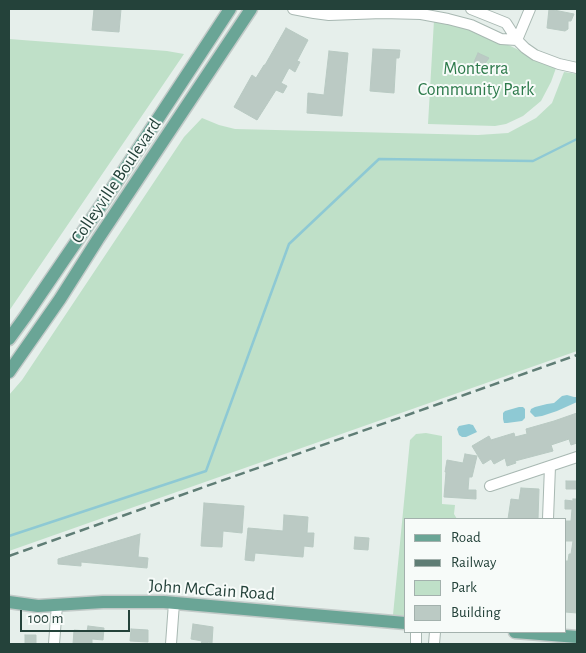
<!DOCTYPE html>
<style>
body{margin:0}
#map{position:relative;width:586px;height:653px;overflow:hidden;background:#e6efeb;font-family:"Alegreya Sans",sans-serif}
canvas{display:block}
.frame{position:absolute;inset:0;border:10px solid #24423a;pointer-events:none}
.legend{position:absolute;left:404px;top:518px;width:162px;height:115px;box-sizing:border-box;background:#f7fbf9;border:1px solid #a3b1ad;margin:0;padding:6px 9px;list-style:none;font-size:15px;color:#24423a}
.legend li{display:flex;align-items:center;gap:10px;height:25px}
.legend b{width:25px;border:1px solid #a3b1ad}
.scale{position:absolute;left:20px;top:610px;width:110px;height:22px;box-sizing:border-box;border:2px solid #24423a;border-top:0;padding-left:6px;font-size:15px;line-height:18px;white-space:nowrap;color:#24423a;-webkit-text-stroke:4px #f7fbf9;paint-order:stroke}
</style>
<div id="map">
<canvas width="586" height="653"></canvas>
<div class="frame"></div>
<ul class="legend">
<li><b style="height:6px;background:#6aa596"></b>Road</li>
<li><b style="height:6px;background:#5f7d75"></b>Railway</li>
<li><b style="height:14px;background:#bfe0c8"></b>Park</li>
<li><b style="height:14px;background:#bbcac4"></b>Building</li>
</ul>
<div class="scale">100 m</div>
</div>
<script>
const ctx = document.querySelector('canvas').getContext('2d');
ctx.lineJoin = 'round';
function fillPath(path, color) {
  ctx.fillStyle = color;
  ctx.fill(path, 'evenodd');
}
function shape(rows) {
  const path = new Path2D();
  for (const r of rows) {
    path.moveTo(r[0], r[1]);
    for (let i = 2; i < r.length; i += 2) path.lineTo(r[i], r[i + 1]);
  }
  return path;
}
function trace(path, color, width, dash) {
  ctx.strokeStyle = color;
  ctx.lineWidth = width;
  ctx.lineCap = dash ? 'butt' : 'round';
  ctx.setLineDash(dash || []);
  ctx.stroke(path);
}
function write(font, color, halo, rows, align = 'center') {
  ctx.font = font + ' "Alegreya Sans",sans-serif';
  ctx.lineWidth = 4;
  ctx.setLineDash([]);
  ctx.textBaseline = 'middle';
  ctx.strokeStyle = halo;
  ctx.fillStyle = color;
  for (const [text, x, y, turn = 0] of rows) {
    ctx.save();
    ctx.translate(x, y);
    ctx.rotate((+turn || 0) * Math.PI / 180);
    ctx.textAlign = isNaN(turn) ? turn : align;
    if (halo) ctx.strokeText(text, 0, 0);
    ctx.fillText(text, 0, 0);
    ctx.restore();
  }
}
fillPath(shape([
 [434,20,471,27,556,68,551,82,541,101,523,116,506,124,495,126,428,124],
 [9,39,167,51,184,54,9,311],
 [564,72,577,74,577,351,9,551,9,395,22,380,184,137,202,118,219,125,235,129,478,135,508,133,536,118,552,103],
 [426,433,442,436,442,504,455,505,454,514,457,519,405,519,405,616,393,615,410,440,416,434]
]), '#bfe0c8');
fillPath(shape([
 [567,395,574,397,577,397,577,402,557,411,542,416,535,417,530,412,531,409,535,407,547,404,554,403,562,396],
 [519,407,523,407,525,409,525,418,522,421,507,423,504,423,503,419,503,413,505,411],
 [469,424,473,425,477,432,466,437,462,437,459,435,457,429,459,426]
]), '#8ec9d4');
trace(shape([
 [9,536,206,471,289,244,379,159,533,161,577,139]
]), '#8ec9d4', 2.5);
const building = shape([
 [94,9,121,9,119,32,92,30,94,9],
 [549,9,574,14,571,21,568,21,568,29,565,31,547,28,549,9],
 [286,28,308,40,297,61,300,62,295,72,289,68,281,83,287,86,283,93,276,90,257,120,234,107,252,75,256,78,264,65,265,65,286,28],
 [373,49,400,50,399,58,396,58,394,93,370,91,373,49],
 [329,51,348,53,342,116,307,113,308,93,324,95,329,51],
 [478,53,489,58,483,66,474,62,478,53],
 [577,413,577,443,571,445,569,439,551,445,553,451,515,461,516,463,507,466,505,458,494,464,491,459,483,464,472,446,489,436,491,440,514,433,515,437,527,434,526,429,554,421,577,413],
 [465,454,477,456,472,477,469,477,468,490,476,490,476,499,444,497,446,472,445,472,447,460,463,463,465,454],
 [566,481,577,481,577,489,566,489,566,481],
 [521,488,539,489,538,519,508,519,511,499,519,500,521,488],
 [573,499,577,499,577,613,565,612,565,561,568,561,569,554,571,554,573,541,565,541,565,521,571,521,572,509,565,509,565,500,573,501,573,499],
 [204,503,244,506,242,533,223,531,222,547,201,546,204,503],
 [284,515,308,517,307,533,314,533,313,547,304,546,303,557,255,553,254,561,245,560,248,528,283,531,284,515],
 [140,534,138,557,148,558,147,568,81,562,81,566,58,564,58,559,140,534],
 [355,537,369,538,368,550,354,549,355,537],
 [193,624,213,627,212,643,208,642,208,644,201,644,202,641,191,639,193,624],
 [88,626,104,628,103,640,92,639,92,644,73,644,74,630,87,631,88,626],
 [131,629,148,630,148,642,130,641,131,629],
 [25,635,36,635,36,644,25,644,25,635]
]);
fillPath(building, '#bbcac4');
trace(building, '#b8c9c2', 1);
const minor = shape([
 [293,9,314,13,329,15,382,13,421,14,448,19,471,25,501,39,517,40],
 [471,9,506,23,517,40,525,48,535,55,559,64,577,68],
 [517,40,530,9],
 [490,486,577,457],
 [548,519,550,466],
 [54,644,57,605],
 [171,644,174,603],
 [416,644,416,632],
 [434,644,435,632]
]);
const major = shape([
 [9,339,25,317,102,204,230,9],
 [9,372,60,299,98,239,251,9],
 [9,602,38,606,103,602,164,602,405,623],
 [515,632,577,637]
]);
trace(minor, '#a8b8b2', 12);
trace(major, '#c2cac8', 15);
trace(minor, '#fff', 10);
trace(major, '#6aa596', 12);
trace(shape([
 [9,556,577,355]
]), '#5f7d75', 2.5, [10, 5]);
write('18px', '#2d7a4b', '#f7fbf9', [
 ["Monterra",476,69],
 ["Community Park",476,90]
]);
write('18px', '#24423a', '#f7fbf9', [
 ["Colleyville Boulevard",116,181,-56],
 ["John McCain Road",212,590,4]
]);
</script>
